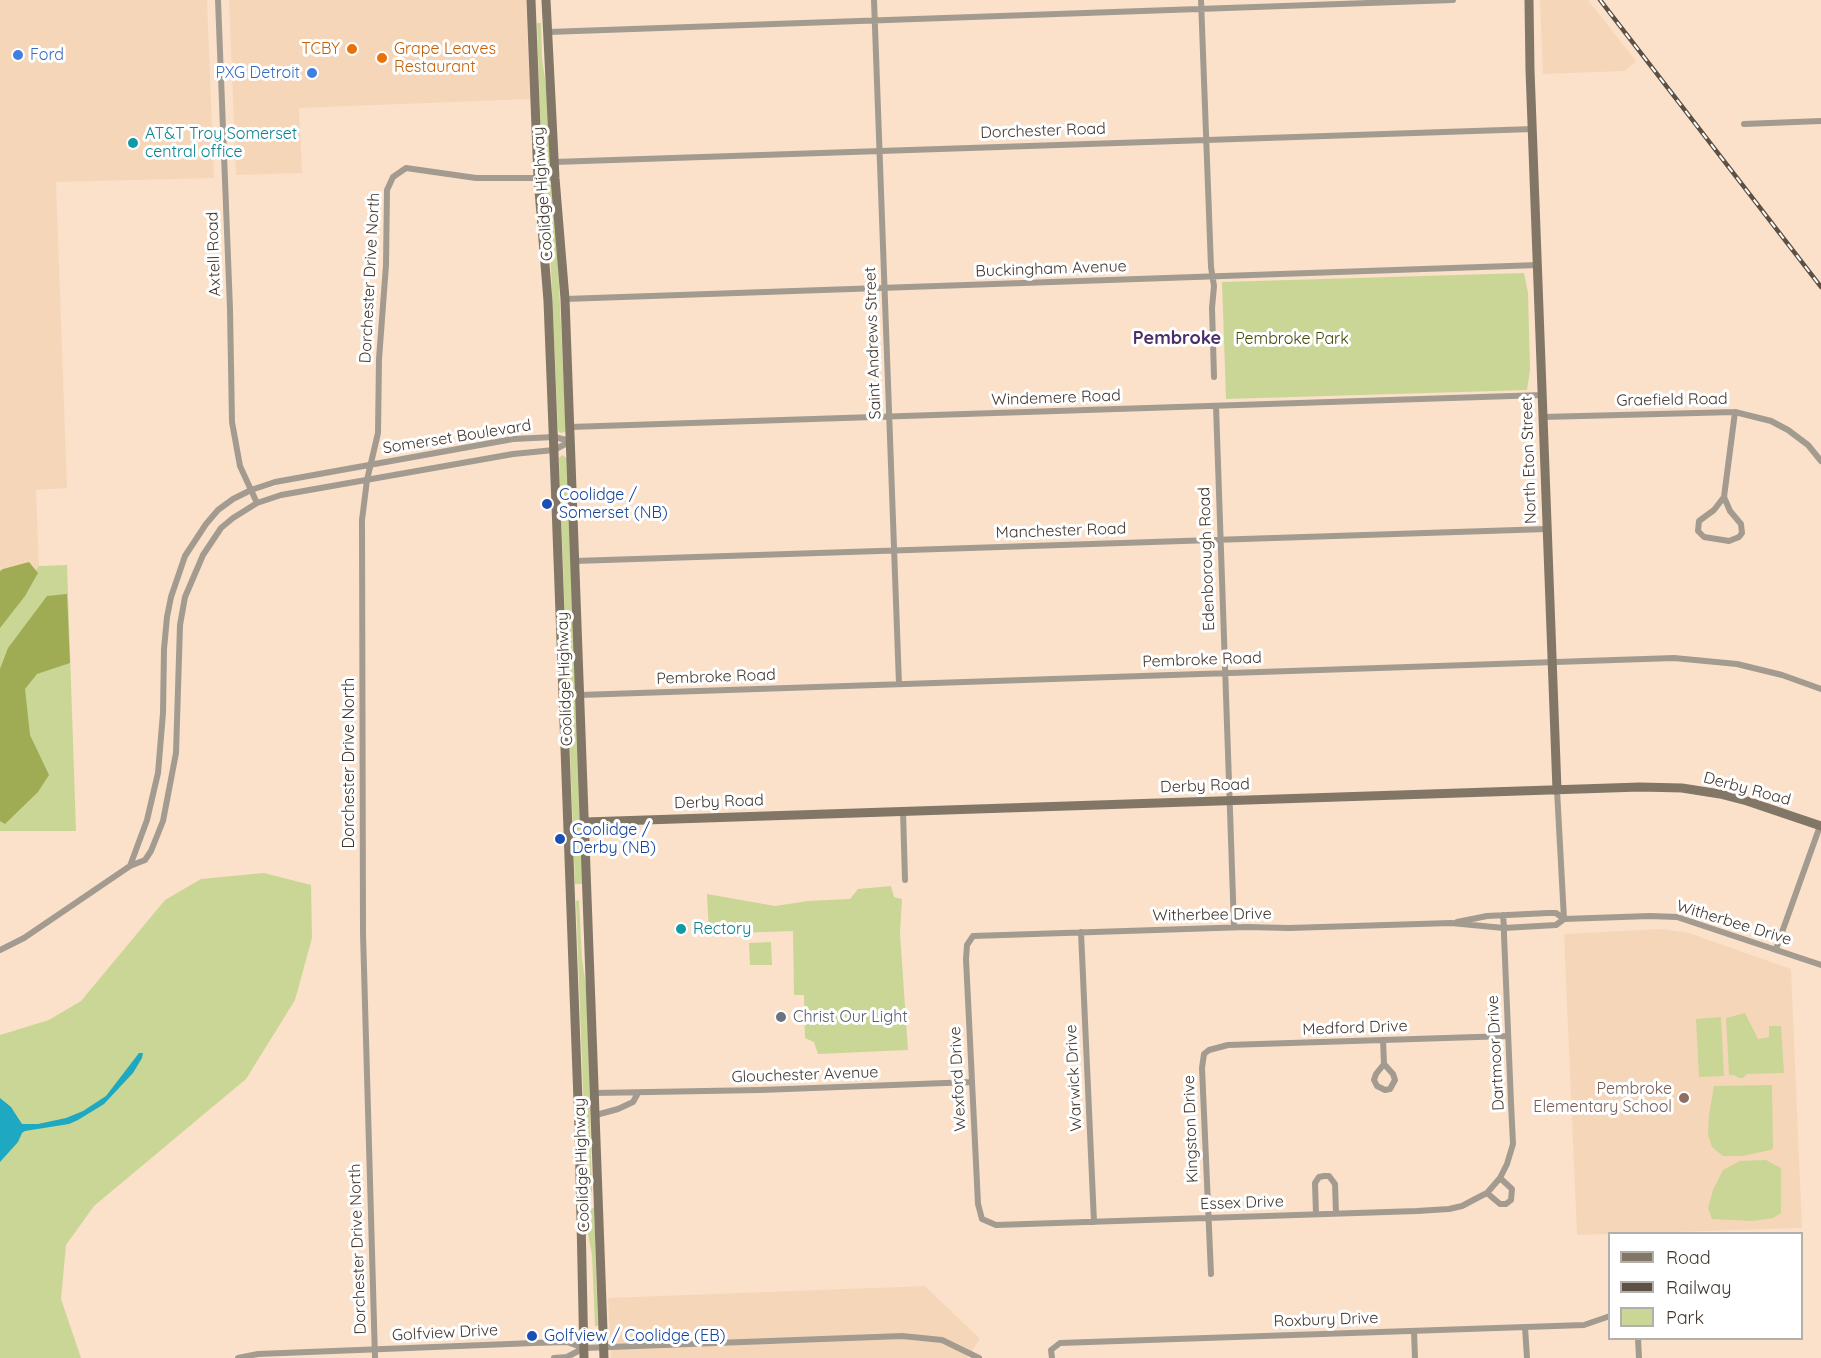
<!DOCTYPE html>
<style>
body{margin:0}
#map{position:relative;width:1821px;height:1358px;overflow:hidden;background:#fbe1c9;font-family:Quicksand,sans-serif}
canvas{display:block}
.legend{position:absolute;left:1608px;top:1232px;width:195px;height:108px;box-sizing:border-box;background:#fff;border:2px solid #b3afab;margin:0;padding:8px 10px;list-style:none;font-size:18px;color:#41362d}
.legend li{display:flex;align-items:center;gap:12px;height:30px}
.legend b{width:30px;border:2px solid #b3afab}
</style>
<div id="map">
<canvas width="1821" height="1358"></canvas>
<ul class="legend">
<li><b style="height:8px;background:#827766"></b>Road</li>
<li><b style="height:8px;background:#5d5045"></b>Railway</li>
<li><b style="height:16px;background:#cad695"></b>Park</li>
</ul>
</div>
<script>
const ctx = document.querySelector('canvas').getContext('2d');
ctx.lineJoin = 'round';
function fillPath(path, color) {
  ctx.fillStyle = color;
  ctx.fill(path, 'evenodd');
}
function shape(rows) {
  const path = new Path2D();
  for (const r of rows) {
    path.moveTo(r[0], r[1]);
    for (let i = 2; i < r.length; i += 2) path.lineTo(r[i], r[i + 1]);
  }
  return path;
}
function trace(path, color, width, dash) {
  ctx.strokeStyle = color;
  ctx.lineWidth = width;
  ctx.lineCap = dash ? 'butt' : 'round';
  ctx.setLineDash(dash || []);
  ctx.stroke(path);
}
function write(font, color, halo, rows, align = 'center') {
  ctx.font = font + ' Quicksand,sans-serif';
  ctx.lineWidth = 6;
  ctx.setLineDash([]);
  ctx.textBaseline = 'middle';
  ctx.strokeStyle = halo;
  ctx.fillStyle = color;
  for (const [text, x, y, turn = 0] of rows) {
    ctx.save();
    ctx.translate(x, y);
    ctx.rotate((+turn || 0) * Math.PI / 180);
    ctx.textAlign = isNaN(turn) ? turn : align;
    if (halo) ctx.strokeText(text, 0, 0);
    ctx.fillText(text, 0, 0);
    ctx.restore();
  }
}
fillPath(shape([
 [0,0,207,0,214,178,56,182,67,488,36,490,39,566,0,621],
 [229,0,526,0,530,99,299,108,302,173,236,175],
 [1540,0,1588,0,1636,61,1625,71,1543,74],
 [1662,929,1689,933,1791,969,1802,1228,1577,1235,1564,934],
 [925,1286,980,1339,967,1358,611,1358,608,1298]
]), '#f6d6b9');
fillPath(shape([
 [537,23,541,23,542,59,547,92,551,168,547,172,543,170,542,167],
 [547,183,552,186,558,265,566,431,562,433,559,432,558,428,551,269,543,187],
 [1524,273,1528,293,1530,370,1527,390,1226,399,1222,282],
 [562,455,567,458,583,884,575,884,559,458],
 [67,565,76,831,0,831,0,621,39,566],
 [264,873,311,885,312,938,295,1000,246,1079,94,1206,66,1245,61,1299,81,1358,0,1358,0,1035,49,1020,81,1001,165,900,201,879],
 [891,886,894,897,902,899,900,933,908,1050,818,1054,814,1042,805,1038,804,995,794,995,793,931,709,934,707,894,775,906,808,901,850,899,858,889],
 [579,900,582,958,587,994,592,1192,590,1191,589,1135,583,1092,576,901],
 [771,942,772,965,750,965,749,943],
 [1745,1013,1758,1039,1769,1037,1769,1026,1781,1026,1784,1073,1747,1074,1743,1078,1739,1078,1734,1075,1729,1075,1726,1018],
 [1721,1017,1724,1076,1699,1077,1696,1019],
 [1772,1085,1773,1148,1771,1150,1742,1156,1723,1156,1712,1147,1708,1135,1709,1115,1714,1086],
 [1766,1160,1781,1168,1781,1213,1773,1218,1752,1221,1712,1219,1708,1208,1713,1190,1723,1170,1740,1161],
 [587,1207,594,1208,598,1326,595,1326,592,1255,587,1228]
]), '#cad695');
fillPath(shape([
 [29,562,38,573,25,596,0,628,0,571,3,569],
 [67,594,70,663,37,674,25,689,30,735,49,775,38,792,5,824,0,821,0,669,8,648,47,596]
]), '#9fac54');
fillPath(shape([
 [139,1053,143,1053,142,1058,133,1073,104,1104,78,1120,69,1124,25,1131,22,1133,18,1142,0,1162,0,1098,11,1107,22,1124,38,1124,66,1118,83,1111,106,1096]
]), '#1ea8c2');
trace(shape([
 [218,0,230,309,232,422,240,466,257,503],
 [874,0,899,684],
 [1201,0,1211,267,1214,286,1212,308,1214,377],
 [548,32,1453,0],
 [1744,124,1821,121],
 [554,162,1533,129],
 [565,299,1538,265],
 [1216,406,1234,927],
 [1543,417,1735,412,1771,421,1788,430,1808,445,1821,461],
 [570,427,1542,395],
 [1724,497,1714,510,1699,521,1698,531,1704,537,1729,541,1739,537,1742,533,1741,524,1730,511,1724,497,1735,412],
 [575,561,1547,529],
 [580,695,1674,658,1737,664,1782,675,1821,689],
 [1557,790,1564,919],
 [903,811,905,880],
 [130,866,147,820,158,773,163,713,164,649,167,617,171,597,185,556,206,524,218,510,233,499,251,490,275,482,513,439,554,437,571,441],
 [1503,915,1504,928,1504,935,1511,1103,1513,1144,1507,1164,1500,1178,1487,1193,1479,1197,1462,1206,1449,1209,1417,1211,996,1225,982,1219,978,1204,966,959,967,945,973,936,1247,927,1289,928,1451,923,1504,928,1556,925,1564,919],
 [1457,922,1487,916,1548,913,1556,913,1564,919,1650,916,1677,917,1821,965],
 [1081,932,1094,1222],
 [1776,949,1820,826],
 [0,950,24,938,130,866,145,860,151,851,163,821,176,753,180,625,185,597,203,555,221,528,233,518,257,503,281,495,513,454,554,450,571,441],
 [1383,1040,1384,1064,1393,1074,1395,1080,1390,1089,1385,1090,1377,1086,1374,1080,1376,1074,1384,1064],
 [595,1093,760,1090,972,1082],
 [596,1115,618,1109,633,1102,638,1093],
 [1487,1193,1500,1204,1506,1204,1511,1200,1512,1189,1500,1178],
 [1316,1214,1315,1183,1319,1177,1324,1176,1329,1176,1335,1184,1336,1213],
 [1211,1274,1202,1068,1204,1054,1209,1050,1228,1045,1508,1036],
 [1525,1327,1527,1358],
 [1414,1331,1415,1358],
 [1638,1338,1639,1358],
 [238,1358,258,1354,534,1343,567,1342,584,1348,902,1336,942,1340,979,1358],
 [375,1358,363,933,362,520,367,480,378,433,379,359,386,265,387,190,393,177,406,168,476,178,555,178],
 [554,1358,567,1357,584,1348],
 [1052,1358,1051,1350,1060,1343,1584,1325,1610,1316]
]), '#a39b8f', 6);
trace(shape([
 [531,0,538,178,548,301,556,505,579,1128,584,1358],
 [546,0,555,178,565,299,604,1358],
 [1529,0,1530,70,1557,790],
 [585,822,1640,787,1682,788,1720,794,1747,801,1821,826]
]), '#827766', 9);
const rail = shape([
 [1600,0,1821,287]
]);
trace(rail, '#5d5045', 4.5);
trace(rail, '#fff', 2, [7]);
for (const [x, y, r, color] of [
 [352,49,6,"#e8710a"],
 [18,55,6,"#3f7fe0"],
 [382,58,6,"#e8710a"],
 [312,73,6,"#3f7fe0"],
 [133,143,6,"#0f9aa8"],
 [547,504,6,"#1a4fb4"],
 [560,839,6,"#1a4fb4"],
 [681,929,6,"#0f9aa8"],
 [781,1017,6,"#6b7280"],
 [1684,1098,6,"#8d6e63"],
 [532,1336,6,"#1a4fb4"]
]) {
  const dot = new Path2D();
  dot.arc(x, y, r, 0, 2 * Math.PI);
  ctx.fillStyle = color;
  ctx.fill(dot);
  trace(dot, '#fff', 2);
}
write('16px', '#c56008', '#fff', [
 ["TCBY",340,49],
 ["Grape Leaves",394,49,"left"],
 ["Restaurant",394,67,"left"]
], 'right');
write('16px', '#366cbe', '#fff', [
 ["Ford",30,55],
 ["PXG Detroit",300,73,"right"]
], 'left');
write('16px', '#41362d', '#fff', [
 ["Dorchester Road",1043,131,-2],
 ["Coolidge Highway",543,194,-94],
 ["Axtell Road",214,254,-92],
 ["Buckingham Avenue",1051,269,-2],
 ["Dorchester Drive North",370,278,-87],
 ["Saint Andrews Street",873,343,-92],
 ["Windemere Road",1056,398,-2],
 ["Graefield Road",1672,400,-1],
 ["Somerset Boulevard",457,437,-9],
 ["North Eton Street",1529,460,-92],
 ["Manchester Road",1061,531,-2],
 ["Edenborough Road",1207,559,-92],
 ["Pembroke Road",1202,660,-2],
 ["Pembroke Road",716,677,-2],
 ["Coolidge Highway",565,679,-92],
 ["Dorchester Drive North",349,763,-90],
 ["Derby Road",1205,786,-2],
 ["Derby Road",1747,789,15],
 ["Derby Road",719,802,-2],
 ["Witherbee Drive",1212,915,-1],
 ["Witherbee Drive",1734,923,17],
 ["Medford Drive",1355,1028,-2],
 ["Dartmoor Drive",1496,1053,-93],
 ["Glouchester Avenue",805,1075,-2],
 ["Warwick Drive",1074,1078,-93],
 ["Wexford Drive",958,1079,-93],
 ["Kingston Drive",1191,1129,-92],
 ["Coolidge Highway",582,1165,-92],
 ["Essex Drive",1242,1203,-2],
 ["Dorchester Drive North",358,1249,-92],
 ["Roxbury Drive",1326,1320,-2],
 ["Golfview Drive",445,1333,-3]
]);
write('16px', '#0d838f', '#fff', [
 ["AT&T Troy Somerset",145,134],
 ["central office",145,152],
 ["Rectory",693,929]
], 'left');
write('16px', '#434b06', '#fff', [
 ["Pembroke Park",1292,339]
]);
write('16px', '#164399', '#fff', [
 ["Coolidge /",559,495],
 ["Somerset (NB)",559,513],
 ["Coolidge /",572,830],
 ["Derby (NB)",572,848],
 ["Golfview / Coolidge (EB)",544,1336]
], 'left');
write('16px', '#5b616d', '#fff', [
 ["Christ Our Light",793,1017]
], 'left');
write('16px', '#785e54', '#fff', [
 ["Pembroke",1672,1089],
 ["Elementary School",1672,1107]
], 'right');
write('bold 18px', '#4b2e68', '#fff', [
 ["Pembroke",1177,339]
]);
</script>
